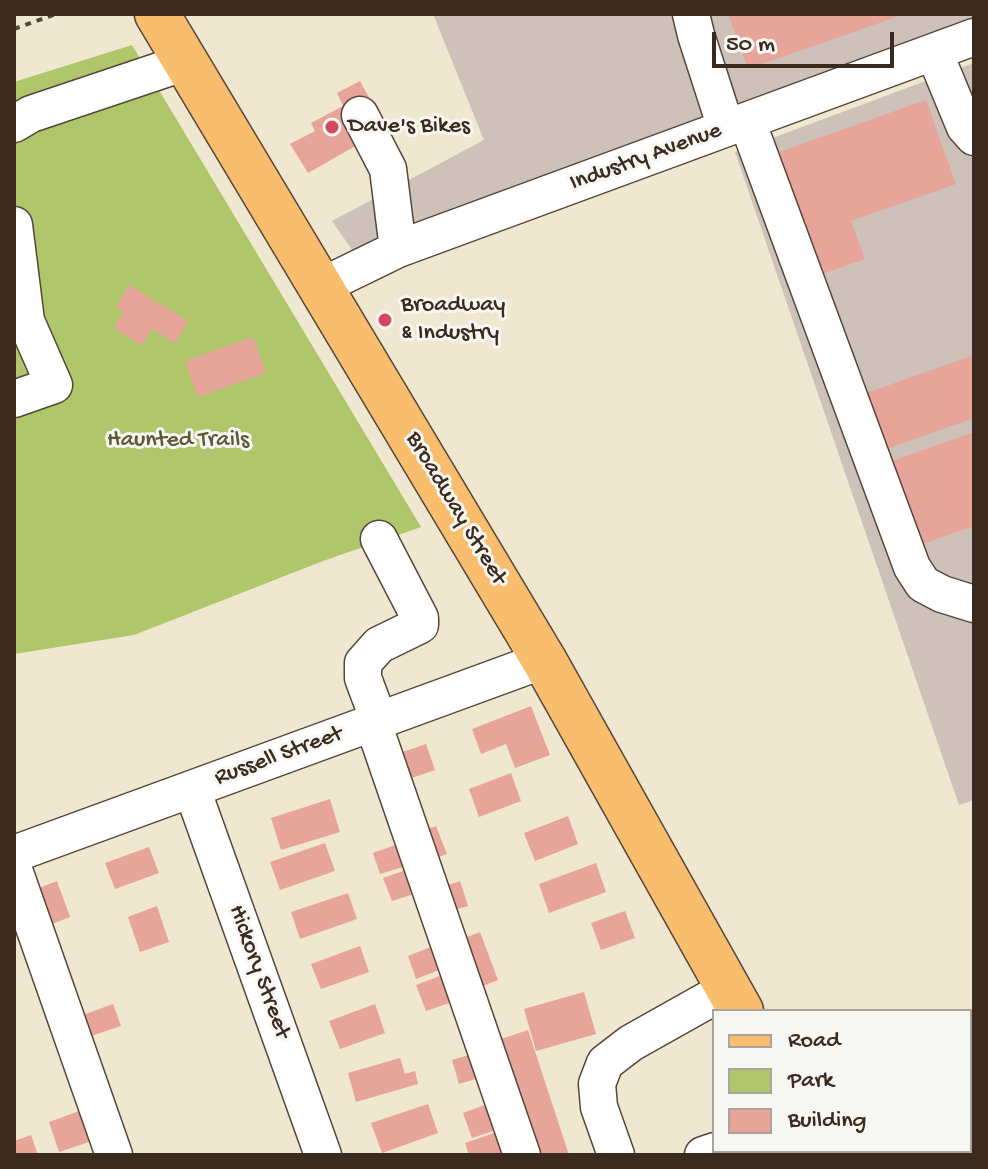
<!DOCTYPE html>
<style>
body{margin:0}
#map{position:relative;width:988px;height:1169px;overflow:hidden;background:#efe7cf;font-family:"Gochi Hand",sans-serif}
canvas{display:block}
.frame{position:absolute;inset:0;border:16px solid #3b2a1e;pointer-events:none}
.legend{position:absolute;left:712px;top:1009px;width:260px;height:144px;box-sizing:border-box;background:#f6f6f2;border:2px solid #aba49d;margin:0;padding:10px 14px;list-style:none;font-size:24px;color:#3b2a1e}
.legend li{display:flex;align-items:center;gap:16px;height:40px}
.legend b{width:40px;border:2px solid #aba49d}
.scale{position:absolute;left:712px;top:32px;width:182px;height:36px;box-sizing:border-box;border:4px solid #3b2a1e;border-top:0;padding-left:10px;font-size:24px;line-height:28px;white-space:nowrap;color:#3b2a1e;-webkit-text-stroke:6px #f6f6f2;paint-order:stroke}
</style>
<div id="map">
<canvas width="988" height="1169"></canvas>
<div class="frame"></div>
<ul class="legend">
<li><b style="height:10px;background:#f9be6d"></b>Road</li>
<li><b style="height:22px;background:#afc66b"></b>Park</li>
<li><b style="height:22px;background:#e7a499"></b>Building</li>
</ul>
<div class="scale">50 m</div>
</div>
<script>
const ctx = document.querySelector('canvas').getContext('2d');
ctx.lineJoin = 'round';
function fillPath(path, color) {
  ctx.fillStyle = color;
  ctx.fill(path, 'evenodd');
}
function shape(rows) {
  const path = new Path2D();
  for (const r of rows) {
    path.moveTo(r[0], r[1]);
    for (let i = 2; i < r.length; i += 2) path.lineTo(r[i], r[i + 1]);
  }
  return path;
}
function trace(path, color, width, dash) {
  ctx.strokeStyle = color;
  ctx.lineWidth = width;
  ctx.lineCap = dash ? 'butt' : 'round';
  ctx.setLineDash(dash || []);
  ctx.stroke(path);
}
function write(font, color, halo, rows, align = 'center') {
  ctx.font = font + ' "Gochi Hand",sans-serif';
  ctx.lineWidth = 6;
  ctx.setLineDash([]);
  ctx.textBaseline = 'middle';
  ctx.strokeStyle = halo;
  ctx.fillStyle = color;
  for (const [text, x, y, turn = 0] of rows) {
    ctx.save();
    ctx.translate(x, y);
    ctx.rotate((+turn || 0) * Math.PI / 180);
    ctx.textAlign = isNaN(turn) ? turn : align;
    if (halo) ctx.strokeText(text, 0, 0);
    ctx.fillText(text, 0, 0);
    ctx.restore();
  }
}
fillPath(shape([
 [433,14,974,14,974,37,363,266,332,221,484,140],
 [974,63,974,800,959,805,735,152]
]), '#cec1ba');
fillPath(shape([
 [132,45,421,527,323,561,134,635,14,654,14,82]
]), '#afc66b');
fillPath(shape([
 [728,14,905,14,748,69],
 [360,81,372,103,359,144,308,173,290,144,315,131,311,123,343,106,337,93],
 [926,100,956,184,851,221,865,259,822,274,779,152],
 [129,285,188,321,175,343,152,329,142,345,114,328,124,312,116,307],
 [253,337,266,373,198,397,185,361],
 [974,355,974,418,881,451,861,395],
 [974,432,974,526,917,546,887,463],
 [531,706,550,755,515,768,506,744,481,754,472,729],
 [426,744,435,770,400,782,391,756],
 [511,773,521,801,479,817,469,789],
 [330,799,340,832,281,850,271,818],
 [568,816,578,844,535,861,524,833],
 [436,826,447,854,427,861,416,833],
 [325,843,335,871,280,890,270,862],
 [398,844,406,866,380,874,373,853],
 [149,847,159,873,115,889,105,863],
 [596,863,606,892,549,913,539,884],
 [412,868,420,892,392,901,383,878],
 [57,881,70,917,44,927,31,891],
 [460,881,468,906,444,913,436,889],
 [348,893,357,919,300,939,291,912],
 [157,906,169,942,140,952,128,917],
 [625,911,635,938,601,950,591,923],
 [480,932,498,980,473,990,454,942],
 [360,946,369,972,321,989,311,964],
 [433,946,442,969,416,979,408,956],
 [445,974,455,1001,426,1011,416,985],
 [584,992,596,1034,536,1051,524,1009],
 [113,1004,121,1026,88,1037,80,1016],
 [375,1004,385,1033,340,1049,329,1021],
 [528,1030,569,1155,528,1155,492,1042],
 [475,1053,482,1077,459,1084,452,1060],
 [400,1058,405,1074,415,1071,418,1084,356,1102,348,1073],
 [490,1103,499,1129,472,1138,463,1113],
 [428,1104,438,1133,382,1153,371,1123],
 [85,1109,95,1140,59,1152,49,1122],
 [500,1131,509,1155,469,1155,465,1143],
 [31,1135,38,1155,14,1155,14,1141]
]), '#e7a499');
const minor = shape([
 [691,14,696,35,726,128],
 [934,52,965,127,974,137],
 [360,115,388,169,398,249],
 [747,121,912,567,923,584,942,594,974,604],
 [14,124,31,114,186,62],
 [14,225,26,321,14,325],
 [322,286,398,249,974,37],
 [14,399,54,385,26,321],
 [379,721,363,678,363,663,379,645,420,625,420,618,379,539],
 [373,723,522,1155],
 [192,789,323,1155],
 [14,854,544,660],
 [14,870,114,1155],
 [616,1155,599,1107,597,1084,605,1063,631,1043,729,988],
 [703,1155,715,1151]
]);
const major = shape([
 [157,14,544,660,741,1011],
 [819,1151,821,1155]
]);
trace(minor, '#564639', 39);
trace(major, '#564639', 47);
trace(shape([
 [14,29,56,14]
]), '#564639', 4, [6, 6]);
trace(minor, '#fff', 36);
trace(major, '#f9be6d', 44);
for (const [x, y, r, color] of [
 [332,127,8,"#d1495b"],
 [385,320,8,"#d1495b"]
]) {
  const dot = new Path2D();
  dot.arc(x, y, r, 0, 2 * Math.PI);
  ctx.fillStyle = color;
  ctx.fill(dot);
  trace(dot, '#f6f6f2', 3);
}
write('24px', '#3b2a1e', '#f6f6f2', [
 ["Dave's Bikes",348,127],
 ["Broadway",401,306],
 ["& Industry",401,334]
], 'left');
write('24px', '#3b2a1e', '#f6f6f2', [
 ["Industry Avenue",646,158,-20],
 ["Broadway Street",455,509,59],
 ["Russell Street",279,757,-20],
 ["Hickory Street",258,972,70]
]);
write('24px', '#5e5935', '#f6f6f2', [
 ["Haunted Trails",178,441]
]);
</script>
